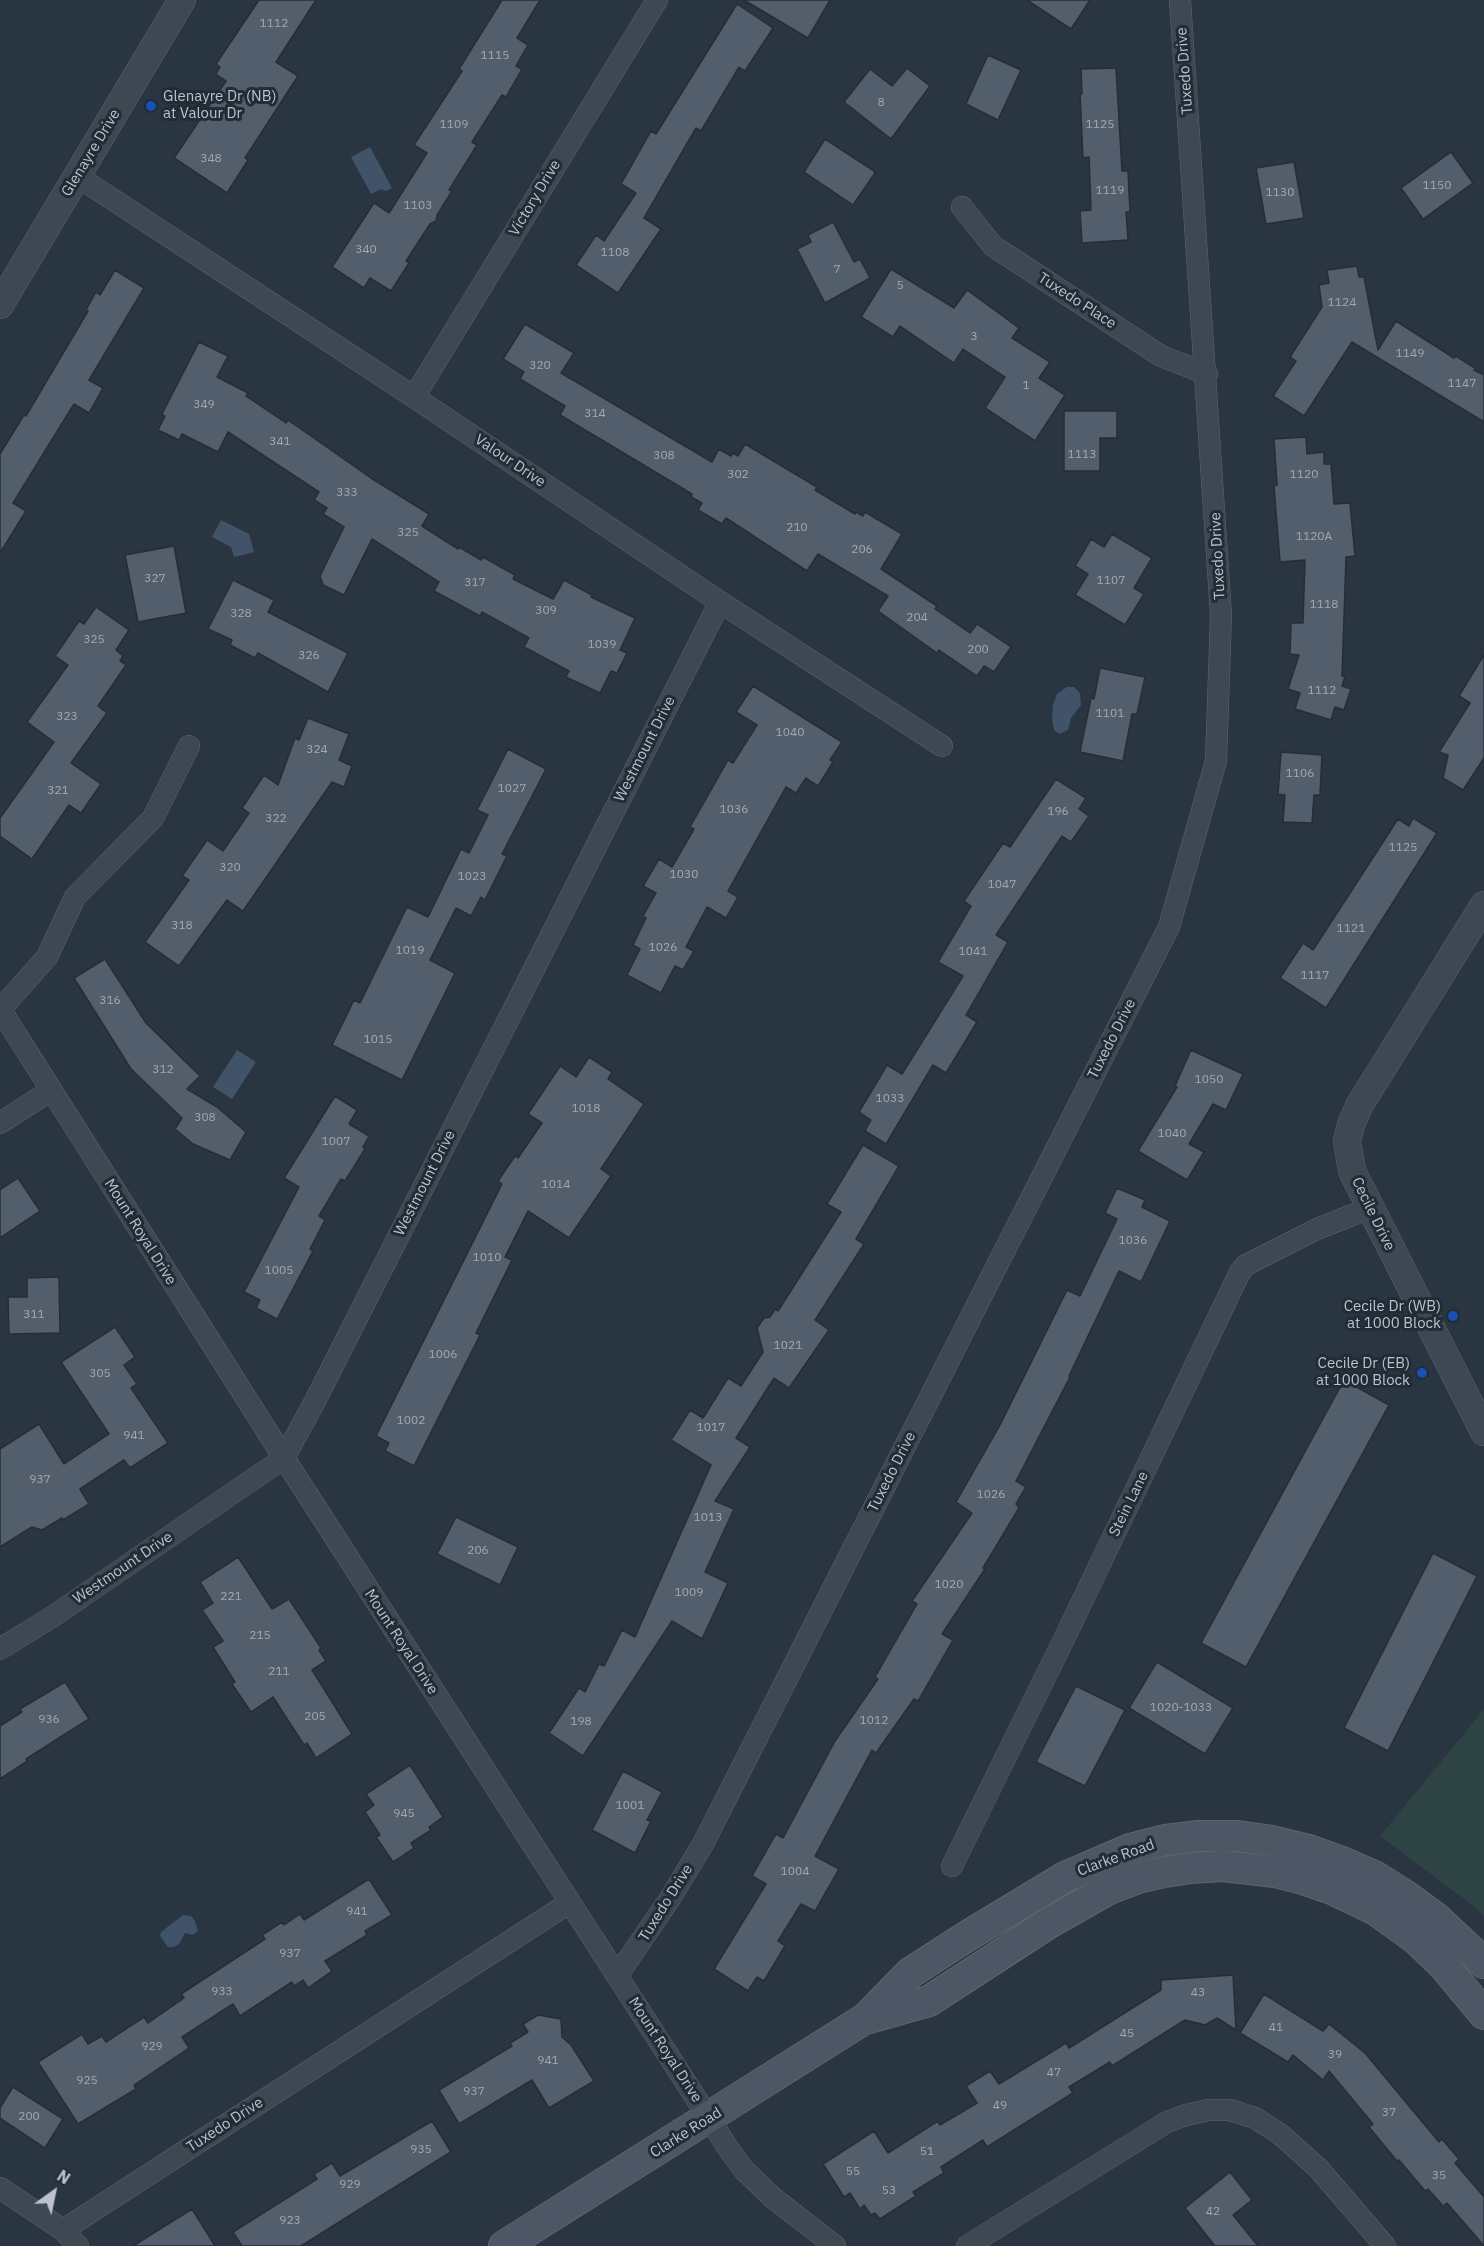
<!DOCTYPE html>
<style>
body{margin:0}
#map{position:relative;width:1484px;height:2246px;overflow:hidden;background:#2a3542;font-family:"IBM Plex Sans",sans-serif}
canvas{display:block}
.north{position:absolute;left:24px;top:2162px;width:60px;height:60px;-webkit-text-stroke:4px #222c37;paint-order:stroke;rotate:33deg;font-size:16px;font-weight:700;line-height:24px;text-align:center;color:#bbc2cb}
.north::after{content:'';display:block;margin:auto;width:21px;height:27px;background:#bbc2cb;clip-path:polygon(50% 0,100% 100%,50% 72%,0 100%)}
</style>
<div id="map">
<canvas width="1484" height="2246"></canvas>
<div class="north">N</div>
</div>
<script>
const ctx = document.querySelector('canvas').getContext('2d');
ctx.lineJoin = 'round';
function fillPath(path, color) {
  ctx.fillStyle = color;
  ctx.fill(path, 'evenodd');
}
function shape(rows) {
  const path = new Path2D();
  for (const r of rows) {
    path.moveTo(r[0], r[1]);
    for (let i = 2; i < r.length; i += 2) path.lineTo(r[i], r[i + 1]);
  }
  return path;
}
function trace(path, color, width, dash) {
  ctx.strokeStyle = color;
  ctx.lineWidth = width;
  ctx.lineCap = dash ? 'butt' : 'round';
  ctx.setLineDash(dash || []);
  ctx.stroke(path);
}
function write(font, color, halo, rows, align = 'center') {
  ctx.font = font + ' "IBM Plex Sans",sans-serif';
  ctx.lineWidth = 6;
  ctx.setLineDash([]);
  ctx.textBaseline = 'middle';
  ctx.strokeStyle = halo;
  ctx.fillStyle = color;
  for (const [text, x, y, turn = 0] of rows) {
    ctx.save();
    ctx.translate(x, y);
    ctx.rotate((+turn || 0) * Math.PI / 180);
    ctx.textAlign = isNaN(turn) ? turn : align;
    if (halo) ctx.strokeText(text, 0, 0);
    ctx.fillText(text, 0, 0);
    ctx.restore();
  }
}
fillPath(shape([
 [1484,1709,1484,1917,1476,1908,1380,1836]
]), '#2d4344');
fillPath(shape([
 [370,147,392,188,386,191,381,189,371,194,351,157],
 [221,520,249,534,254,552,234,557,231,547,212,537],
 [1067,687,1074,687,1080,693,1081,705,1071,718,1068,730,1059,734,1054,730,1052,719,1053,705,1057,694],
 [237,1050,256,1062,232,1099,213,1087],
 [183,1915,191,1916,195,1921,198,1931,193,1935,185,1933,179,1944,174,1947,168,1947,160,1936,161,1932]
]), '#415369');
const building = shape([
 [259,0,316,0,276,62,298,76,245,158,248,160,227,193,174,158,226,81,216,74,220,67,216,64,259,0],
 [502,0,540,0,517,38,528,45,516,66,522,69,506,97,502,95,472,142,477,145,449,190,452,191,437,215,436,221,430,224,406,261,409,263,391,291,370,278,364,288,332,267,374,203,389,213,427,153,414,145,462,71,459,69,502,0],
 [744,0,830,0,808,38,744,0],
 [1027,0,1090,0,1071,29,1027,0],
 [737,4,773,28,745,71,739,67,701,131,696,128,644,218,661,229,618,293,576,265,596,235,604,241,636,193,621,184,651,131,656,134,737,4],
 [988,55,1021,70,998,120,966,104,988,55],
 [907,68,930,86,891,139,844,102,870,69,892,86,907,68],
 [1116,68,1122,171,1128,171,1130,212,1126,212,1128,240,1082,243,1080,211,1091,210,1089,157,1083,158,1080,94,1082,94,1081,69,1116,68],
 [825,139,874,171,875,173,853,205,804,172,825,139],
 [1451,152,1473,183,1423,219,1401,188,1451,152],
 [1294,162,1304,218,1266,224,1256,168,1294,162],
 [833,222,854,262,860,259,870,278,825,303,797,249,811,242,808,235,833,222],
 [1357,266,1359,277,1364,277,1378,350,1396,321,1454,358,1456,356,1475,368,1474,370,1484,375,1484,422,1352,342,1304,416,1273,396,1296,361,1290,357,1322,307,1319,285,1329,283,1327,270,1357,266],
 [891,269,954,308,967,290,1019,328,1012,338,1050,362,1039,378,1065,395,1035,441,985,408,1005,377,963,349,954,363,900,326,893,337,861,317,891,269],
 [115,270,144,288,89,380,103,388,89,413,74,404,13,503,26,511,0,553,0,454,24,415,26,416,88,311,86,310,96,292,100,295,115,270],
 [525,324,574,353,561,373,712,462,719,449,731,456,733,453,738,456,745,444,817,487,815,490,855,514,856,512,863,516,865,512,902,534,881,569,937,606,935,609,970,633,977,624,1011,647,994,672,984,666,977,676,939,650,937,653,878,611,888,596,818,554,807,571,726,518,722,524,698,510,702,503,691,497,692,494,560,415,565,406,520,379,524,372,503,359,525,324],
 [199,342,228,356,217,377,248,393,246,396,286,423,288,420,371,478,429,514,422,526,458,549,459,547,481,560,483,557,515,575,513,579,553,599,564,580,592,595,591,597,635,618,620,650,627,653,617,673,611,671,600,693,568,678,566,677,569,671,524,647,529,638,482,612,480,616,434,591,439,582,372,539,344,595,323,585,320,576,344,527,323,514,327,508,314,500,319,492,228,432,218,452,182,434,179,440,158,430,165,416,162,414,199,342],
 [1064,411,1117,411,1117,438,1100,438,1100,471,1064,471,1064,411],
 [1306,437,1307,454,1324,452,1324,464,1331,464,1334,504,1350,503,1355,556,1346,557,1342,676,1345,677,1342,686,1351,689,1344,710,1335,707,1331,720,1295,709,1300,693,1288,689,1299,655,1290,654,1291,623,1303,623,1305,560,1280,562,1274,486,1277,485,1274,439,1306,437],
 [1112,534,1152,558,1134,588,1144,594,1125,625,1075,595,1088,574,1075,566,1091,539,1104,547,1112,534],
 [174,546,186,613,138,622,125,555,174,546],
 [233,580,274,600,268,612,348,653,328,692,258,653,255,658,230,645,232,640,208,629,233,580],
 [96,607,129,630,116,650,123,656,120,661,126,665,98,706,107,713,71,763,101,784,81,813,69,805,32,859,0,836,0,818,54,742,27,722,68,665,55,656,79,621,84,624,96,607],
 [1484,655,1484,758,1463,790,1443,778,1448,755,1439,752,1470,703,1459,696,1484,655],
 [1100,668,1145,677,1137,714,1132,714,1123,761,1080,752,1091,698,1094,699,1100,668],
 [753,686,842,742,830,760,833,762,818,786,806,778,796,793,786,787,728,891,738,897,726,918,707,907,686,947,694,951,683,970,675,966,661,993,627,975,640,949,633,945,646,918,643,916,656,893,643,886,659,859,672,867,694,829,690,827,728,760,733,763,757,725,736,712,753,686],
 [308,718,349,734,339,760,352,766,344,787,332,782,243,911,227,900,179,966,145,942,189,880,182,876,207,840,223,851,249,813,242,808,264,775,278,785,295,738,299,740,308,718],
 [508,749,546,769,502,854,507,856,485,900,481,897,471,916,456,908,430,960,455,973,402,1080,332,1045,354,1000,360,1003,407,907,428,917,461,849,469,853,488,815,477,810,508,749],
 [1281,752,1322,755,1320,795,1314,795,1312,823,1283,822,1285,795,1278,794,1281,752],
 [1056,779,1086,798,1079,809,1089,816,1071,842,1062,836,996,935,1008,942,966,1015,977,1022,946,1073,933,1065,886,1144,865,1131,871,1120,859,1112,887,1065,902,1074,963,976,938,962,971,906,964,901,1003,843,1010,847,1056,779],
 [1413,818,1437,833,1326,1008,1280,978,1303,943,1313,950,1398,819,1409,826,1413,818],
 [105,959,146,1023,200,1076,187,1089,217,1107,246,1132,230,1160,193,1144,175,1129,182,1118,131,1069,74,978,105,959],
 [1191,1050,1243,1074,1226,1110,1213,1104,1189,1144,1204,1152,1187,1180,1138,1151,1177,1087,1175,1086,1191,1050],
 [589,1057,612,1072,608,1079,644,1104,601,1169,611,1176,569,1238,528,1211,505,1257,512,1260,476,1333,480,1335,414,1466,385,1451,389,1443,376,1436,502,1184,498,1181,515,1156,518,1158,542,1123,528,1114,560,1066,576,1077,589,1057],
 [335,1096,357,1110,349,1124,369,1136,363,1147,365,1149,345,1181,341,1179,319,1216,325,1220,310,1249,313,1251,277,1319,256,1308,260,1300,244,1292,299,1187,284,1178,335,1096],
 [863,1145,899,1166,856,1239,864,1244,815,1320,829,1330,789,1388,774,1378,736,1438,750,1447,715,1501,734,1509,705,1572,728,1583,702,1639,672,1621,583,1756,549,1733,579,1688,585,1692,599,1664,604,1666,622,1630,635,1637,711,1465,671,1440,690,1410,703,1418,728,1378,741,1386,763,1352,757,1328,764,1318,770,1317,775,1309,778,1311,841,1212,827,1204,863,1145],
 [18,1178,40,1211,0,1238,0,1190,18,1178],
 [1117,1188,1145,1200,1142,1207,1170,1221,1141,1282,1119,1271,1069,1376,1070,1377,1016,1481,1026,1487,1016,1504,1019,1508,983,1568,985,1569,942,1634,953,1640,918,1701,914,1699,876,1753,872,1750,815,1856,839,1869,815,1911,801,1904,778,1941,785,1946,764,1981,757,1977,748,1991,714,1969,766,1884,752,1876,776,1834,783,1838,835,1741,878,1679,875,1677,917,1604,912,1601,972,1513,956,1502,1000,1425,1067,1290,1080,1296,1117,1219,1105,1213,1117,1188],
 [59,1277,60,1333,9,1334,8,1297,27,1297,27,1278,59,1277],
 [115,1327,135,1357,124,1365,137,1384,131,1388,168,1443,130,1468,124,1460,80,1489,89,1504,63,1520,62,1518,42,1530,32,1527,0,1547,0,1449,39,1424,64,1464,109,1434,61,1362,115,1327],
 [1344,1380,1389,1405,1246,1667,1201,1643,1344,1380],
 [456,1517,518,1547,500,1585,437,1554,456,1517],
 [1433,1553,1477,1576,1388,1751,1344,1728,1433,1553],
 [238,1557,272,1609,289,1599,321,1648,319,1650,326,1661,312,1670,352,1734,316,1758,307,1743,304,1745,273,1697,251,1712,232,1684,235,1682,213,1647,223,1641,202,1610,213,1603,200,1582,238,1557],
 [1157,1662,1233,1708,1205,1754,1129,1708,1157,1662],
 [65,1682,89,1719,26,1759,27,1761,0,1779,0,1726,22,1712,20,1709,65,1682],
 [1076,1686,1125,1710,1085,1786,1036,1762,1076,1686],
 [410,1765,443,1817,429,1827,431,1830,411,1843,414,1848,393,1862,376,1837,380,1835,365,1812,374,1805,366,1794,410,1765],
 [623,1771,662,1792,647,1820,651,1821,635,1853,592,1830,623,1771],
 [369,1879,392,1915,365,1931,367,1935,325,1961,332,1971,308,1988,303,1980,294,1986,292,1982,240,2016,233,2004,182,2037,189,2048,134,2085,136,2089,78,2124,38,2062,82,2034,88,2044,102,2036,106,2042,144,2017,148,2023,184,1998,181,1994,265,1939,262,1935,282,1922,284,1925,300,1914,304,1920,369,1879],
 [1233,1975,1236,2030,1217,2018,1205,2025,1185,2020,1112,2066,1110,2062,1069,2087,1073,2093,987,2147,983,2140,941,2167,944,2173,913,2192,916,2196,880,2219,875,2213,871,2215,864,2205,860,2209,850,2193,844,2197,823,2164,874,2131,888,2153,938,2121,940,2125,977,2103,966,2086,990,2071,999,2084,1066,2043,1069,2048,1161,1990,1161,1980,1233,1975],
 [1264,1994,1323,2031,1329,2024,1365,2053,1439,2142,1442,2139,1459,2159,1455,2163,1484,2197,1484,2246,1447,2203,1443,2206,1428,2189,1425,2191,1399,2160,1397,2161,1369,2127,1373,2124,1329,2071,1323,2080,1293,2055,1288,2062,1240,2033,1264,1994],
 [538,2015,561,2019,562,2037,571,2045,594,2081,549,2108,532,2080,459,2124,439,2090,512,2046,510,2043,528,2032,523,2024,538,2015],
 [13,2087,63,2119,45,2148,0,2118,0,2108,13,2087],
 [432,2121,451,2152,301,2246,242,2246,233,2232,317,2179,314,2174,332,2163,340,2176,432,2121],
 [1230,2172,1252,2200,1233,2215,1258,2246,1215,2246,1185,2208,1230,2172],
 [192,2209,215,2246,133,2246,192,2209]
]);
fillPath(building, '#535e6c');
trace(building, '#242e39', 1.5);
const minor = shape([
 [77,176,414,397,720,602,942,746],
 [962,207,993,246,1161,356,1207,374],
 [414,397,657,0],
 [0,1009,284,1458,728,2148,744,2170,772,2197,835,2246],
 [0,1010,47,957,75,897,153,818,189,746],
 [0,1123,50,1091],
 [0,1649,52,1617,284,1458,314,1403,720,602],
 [952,1866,1066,1635,1240,1272,1246,1265,1317,1229,1370,1208],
 [617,1976,669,1900,703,1844,1169,927,1216,761,1221,615,1180,0],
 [0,2188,63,2230,78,2246],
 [63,2230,569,1903],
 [967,2246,1167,2122,1186,2115,1209,2110,1230,2110,1255,2118,1280,2134,1318,2168,1385,2246]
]);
const tertiary = shape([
 [0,305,182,0],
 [1484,905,1359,1106,1351,1125,1347,1141,1352,1171,1484,1432]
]);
const secondary = shape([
 [869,2018,929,2001,1049,1923,1109,1889,1138,1878,1165,1872,1191,1868,1223,1866,1275,1872,1303,1879,1332,1889,1376,1910,1416,1939,1444,1966,1484,2014],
 [504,2246,866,2018,910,1973,969,1935,1065,1877,1130,1849,1165,1840,1198,1836,1238,1836,1272,1841,1309,1850,1342,1862,1376,1877,1406,1896,1436,1918,1484,1963]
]);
trace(minor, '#5c656f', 22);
trace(tertiary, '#5c656f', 28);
trace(secondary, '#5c656f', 32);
trace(minor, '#3e4752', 21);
trace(tertiary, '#3e4752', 27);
trace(secondary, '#4c5664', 30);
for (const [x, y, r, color] of [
 [151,106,6,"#1a4fb4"],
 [1453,1316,6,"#1a4fb4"],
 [1422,1373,6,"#1a4fb4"]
]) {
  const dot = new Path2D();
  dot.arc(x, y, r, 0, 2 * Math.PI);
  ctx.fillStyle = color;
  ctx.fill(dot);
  trace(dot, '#222c37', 2);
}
write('12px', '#a1a9b3', null, [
 ["1112",274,24],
 ["1115",495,56],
 ["8",881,103],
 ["1109",454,125],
 ["1125",1100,125],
 ["348",211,159],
 ["1150",1437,186],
 ["1119",1110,191],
 ["1130",1280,193],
 ["1103",418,206],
 ["340",366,250],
 ["1108",615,253],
 ["7",837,270],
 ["5",900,286],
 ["1124",1342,303],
 ["3",974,337],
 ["1149",1410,354],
 ["320",540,366],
 ["1147",1462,384],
 ["1",1026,386],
 ["349",204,405],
 ["314",595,414],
 ["341",280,442],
 ["1113",1082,455],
 ["308",664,456],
 ["302",738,475],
 ["1120",1304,475],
 ["333",347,493],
 ["210",797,528],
 ["325",408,533],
 ["1120A",1314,537],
 ["206",862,550],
 ["327",155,579],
 ["1107",1111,581],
 ["317",475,583],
 ["1118",1324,605],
 ["309",546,611],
 ["328",241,614],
 ["204",917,618],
 ["325",94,640],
 ["1039",602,645],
 ["200",978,650],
 ["326",309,656],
 ["1112",1322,691],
 ["1101",1110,714],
 ["323",67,717],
 ["1040",790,733],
 ["324",317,750],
 ["1106",1300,774],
 ["1027",512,789],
 ["321",58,791],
 ["1036",734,810],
 ["196",1058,812],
 ["322",276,819],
 ["1125",1403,848],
 ["320",230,868],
 ["1030",684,875],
 ["1023",472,877],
 ["1047",1002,885],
 ["318",182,926],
 ["1121",1351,929],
 ["1026",663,948],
 ["1019",410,951],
 ["1041",973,952],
 ["1117",1315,976],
 ["316",110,1001],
 ["1015",378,1040],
 ["312",163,1070],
 ["1050",1209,1080],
 ["1033",890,1099],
 ["1018",586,1109],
 ["308",205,1118],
 ["1040",1172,1134],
 ["1007",336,1142],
 ["1014",556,1185],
 ["1036",1133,1241],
 ["1010",487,1258],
 ["1005",279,1271],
 ["311",34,1315],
 ["1021",788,1346],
 ["1006",443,1355],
 ["305",100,1374],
 ["1002",411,1421],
 ["1017",711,1428],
 ["941",134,1436],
 ["937",40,1480],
 ["1026",991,1495],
 ["1013",708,1518],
 ["206",478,1551],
 ["1020",949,1585],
 ["1009",689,1593],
 ["221",231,1597],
 ["215",260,1636],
 ["211",279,1672],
 ["1020-1033",1181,1708],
 ["205",315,1717],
 ["936",49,1720],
 ["1012",874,1721],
 ["198",581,1722],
 ["1001",630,1806],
 ["945",404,1814],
 ["1004",795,1872],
 ["941",357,1912],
 ["937",290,1954],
 ["933",222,1992],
 ["43",1198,1993],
 ["41",1276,2028],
 ["45",1127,2034],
 ["929",152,2047],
 ["39",1335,2055],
 ["941",548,2061],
 ["47",1054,2073],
 ["925",87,2081],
 ["937",474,2092],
 ["49",1000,2106],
 ["37",1389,2113],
 ["200",29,2117],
 ["935",421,2150],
 ["51",927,2152],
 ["55",853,2172],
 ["35",1439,2176],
 ["929",350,2185],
 ["53",889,2191],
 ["42",1213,2212],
 ["923",290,2221]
]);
write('15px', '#bbc2cb', '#222c37', [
 ["Tuxedo Drive",1185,71,-94],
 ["Glenayre Drive",91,153,-59],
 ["Victory Drive",535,198,-59],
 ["Tuxedo Place",1077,301,33],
 ["Valour Drive",510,461,34],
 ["Tuxedo Drive",1218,556,-93],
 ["Westmount Drive",645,749,-63],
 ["Tuxedo Drive",1112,1039,-63],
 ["Westmount Drive",425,1183,-63],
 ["Cecile Drive",1373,1214,64],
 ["Mount Royal Drive",140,1232,58],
 ["Tuxedo Drive",892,1472,-63],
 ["Stein Lane",1129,1504,-64],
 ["Westmount Drive",123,1568,-34],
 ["Mount Royal Drive",401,1642,57],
 ["Clarke Road",1116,1858,-20],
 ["Tuxedo Drive",666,1903,-58],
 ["Mount Royal Drive",665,2050,57],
 ["Tuxedo Drive",225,2125,-33],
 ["Clarke Road",686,2133,-32]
]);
write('15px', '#bbc2cb', '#222c37', [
 ["Glenayre Dr (NB)",163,97,"left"],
 ["at Valour Dr",163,114,"left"],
 ["Cecile Dr (WB)",1441,1307],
 ["at 1000 Block",1441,1324],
 ["Cecile Dr (EB)",1410,1364],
 ["at 1000 Block",1410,1381]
], 'right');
</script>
